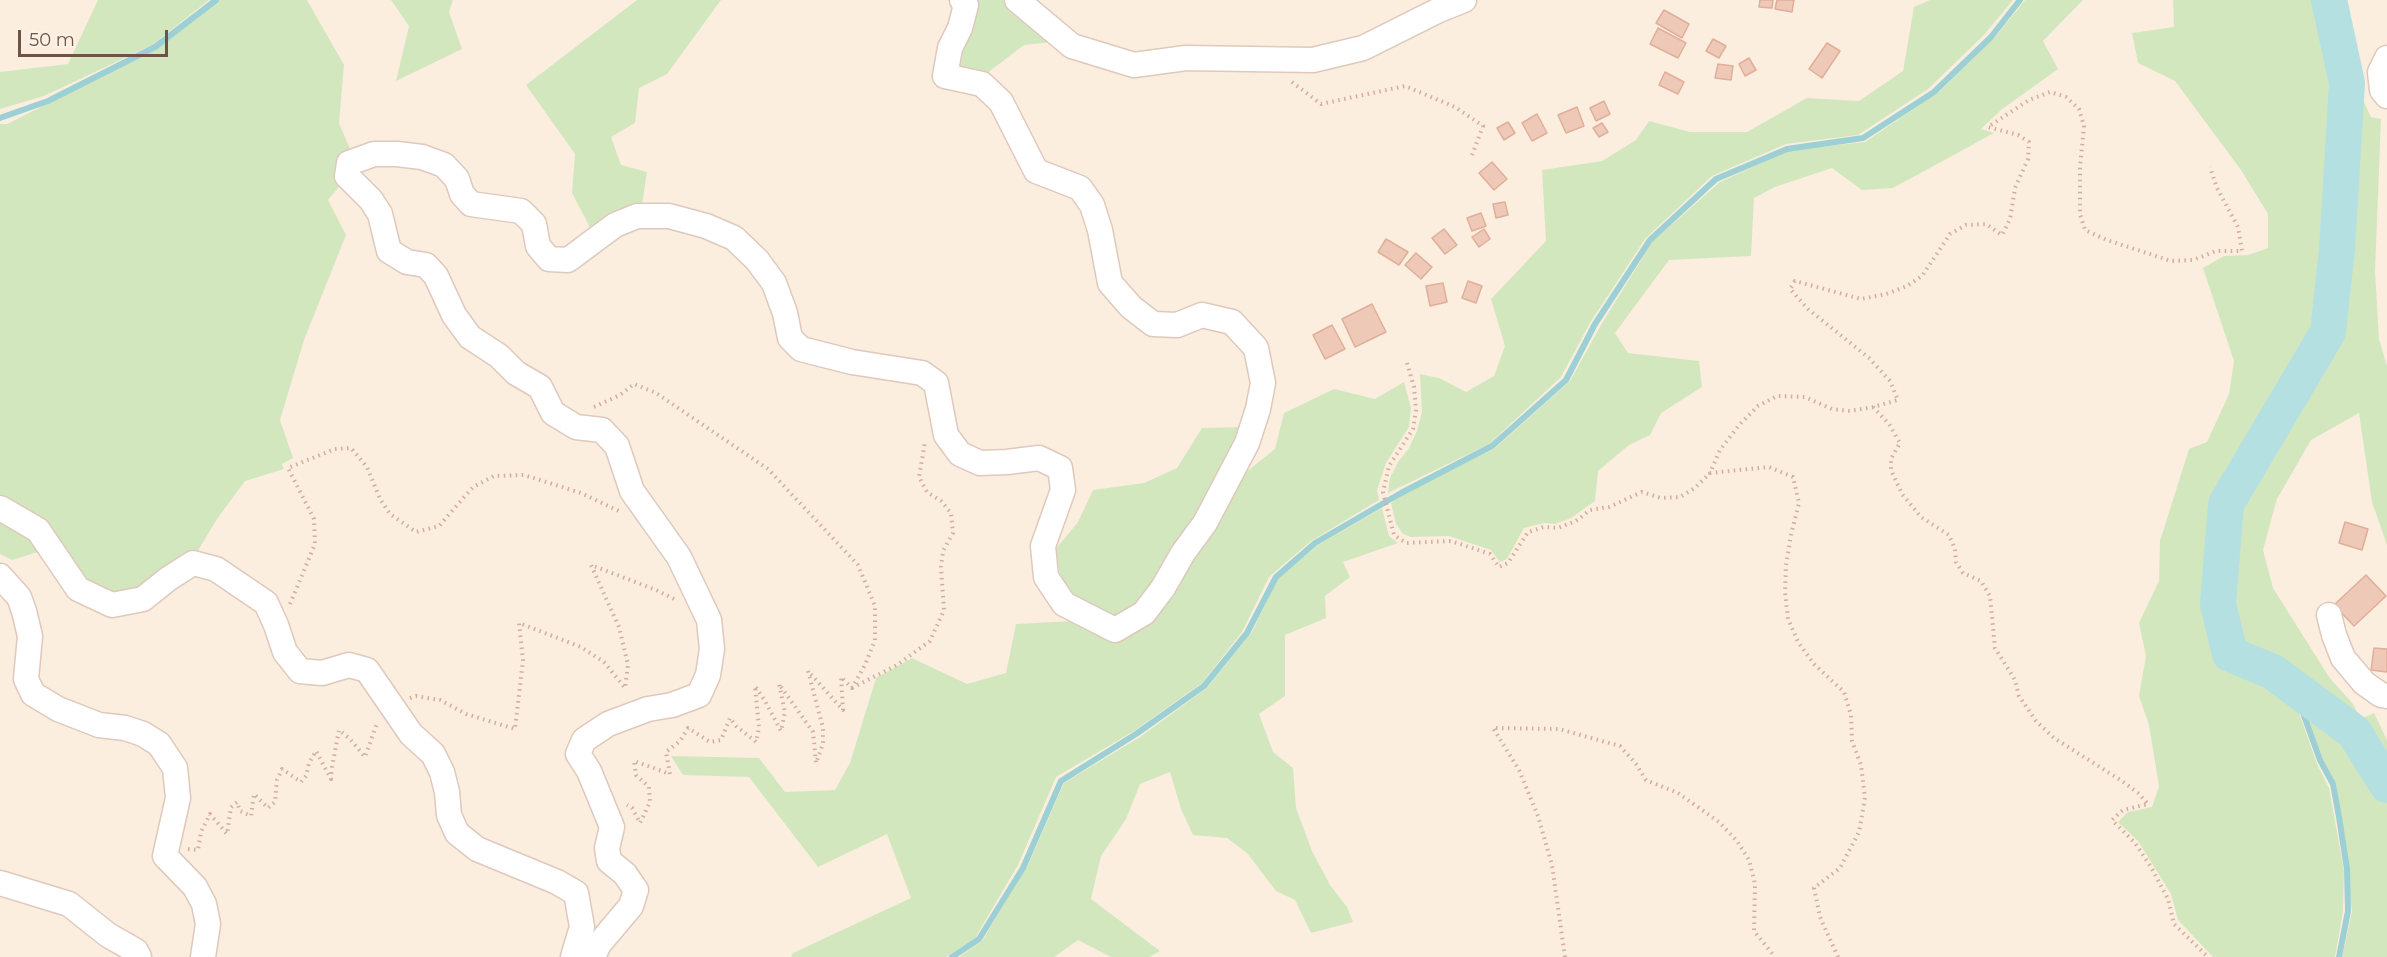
<!DOCTYPE html>
<style>
body{margin:0}
#map{position:relative;width:2387px;height:957px;overflow:hidden;background:#fbeedf;font-family:Montserrat,sans-serif}
canvas{display:block}
.scale{position:absolute;left:18px;top:30px;width:150px;height:27px;box-sizing:border-box;border:3px solid #6f5348;border-top:0;padding-left:8px;font-size:18px;line-height:21px;white-space:nowrap;color:#6f5348;-webkit-text-stroke:4px #fef2e5;paint-order:stroke}
</style>
<div id="map">
<canvas width="2387" height="957"></canvas>
<div class="scale">50 m</div>
</div>
<script>
const ctx = document.querySelector('canvas').getContext('2d');
ctx.lineJoin = 'round';
function fillPath(path, color) {
  ctx.fillStyle = color;
  ctx.fill(path, 'evenodd');
}
function shape(rows) {
  const path = new Path2D();
  for (const r of rows) {
    path.moveTo(r[0], r[1]);
    for (let i = 2; i < r.length; i += 2) path.lineTo(r[i], r[i + 1]);
  }
  return path;
}
function trace(path, color, width, dash) {
  ctx.strokeStyle = color;
  ctx.lineWidth = width;
  ctx.lineCap = dash ? 'butt' : 'round';
  ctx.setLineDash(dash || []);
  ctx.stroke(path);
}
fillPath(shape([
 [98,0,209,0,152,45,44,96,0,109,0,72,68,64],
 [220,0,307,0,344,65,339,123,353,156,343,182,328,200,346,235,304,340,280,420,293,458,282,464,284,469,245,481,217,519,194,557,134,596,89,590,0,502,0,124,7,124,51,102,157,47],
 [391,0,453,0,449,12,462,49,396,81,409,26],
 [637,0,721,0,667,74,639,88,635,123,611,137,621,165,647,172,642,205,595,237,572,193,575,154,526,85],
 [967,0,1011,0,1053,42,1024,45,982,77,961,79,954,51],
 [1930,0,2013,0,1984,35,1928,89,1858,135,1786,144,1712,176,1645,239,1590,323,1561,377,1489,444,1388,493,1390,478,1398,462,1409,448,1417,431,1422,412,1420,374,1439,378,1466,392,1494,376,1505,346,1491,299,1546,241,1542,170,1602,161,1636,140,1649,121,1690,132,1747,132,1807,98,1859,101,1903,71,1914,7],
 [2025,0,2083,0,2043,41,2058,69,2001,110,1981,129,1994,133,1893,188,1862,190,1832,168,1775,187,1754,198,1751,256,1669,260,1615,333,1628,353,1699,361,1702,387,1661,413,1650,435,1629,445,1598,471,1595,501,1571,518,1555,524,1544,523,1524,528,1507,559,1500,562,1491,550,1449,536,1411,537,1403,534,1396,524,1391,503,1404,493,1494,449,1570,381,1602,323,1653,241,1720,182,1790,150,1865,142,1940,91,1996,36],
 [2173,0,2325,0,2342,84,2332,251,2324,331,2221,505,2213,608,2227,659,2271,678,2292,693,2317,764,2329,788,2344,871,2343,912,2335,957,2213,957,2178,920,2171,894,2138,841,2118,822,2128,812,2152,807,2159,786,2149,725,2139,696,2146,656,2139,623,2159,581,2160,541,2189,449,2207,442,2229,394,2234,361,2203,268,2224,256,2248,255,2268,248,2268,214,2241,170,2175,81,2138,63,2132,33,2174,27],
 [2336,0,2346,0,2356,42,2363,100,2371,117,2381,119,2375,271,2379,339,2387,366,2387,545,2372,502,2359,413,2311,440,2277,499,2263,550,2273,588,2329,677,2353,704,2361,719,2374,713,2387,740,2387,776,2355,724,2270,669,2244,656,2233,647,2225,597,2230,512,2241,485,2332,331,2341,249,2350,100,2346,49],
 [1404,382,1411,408,1409,427,1386,463,1377,490,1379,500,1311,541,1269,577,1242,632,1202,683,1134,731,1056,777,1018,865,975,938,946,957,791,957,793,953,911,898,887,834,818,867,749,777,683,775,671,756,759,758,785,792,835,790,850,763,876,678,912,658,967,684,1006,673,1016,624,1073,621,1115,636,1236,480,1275,449,1284,413,1334,389,1375,399],
 [1245,427,1158,584,1121,619,1103,617,1071,597,1061,578,1054,551,1078,522,1093,490,1144,483,1177,468,1202,428],
 [1382,508,1389,536,1398,543,1343,562,1350,577,1325,596,1326,618,1285,635,1285,696,1259,714,1273,752,1293,768,1296,808,1312,851,1330,885,1347,907,1353,922,1311,933,1295,900,1276,891,1247,853,1227,838,1193,835,1181,809,1170,772,1140,784,1126,819,1101,856,1091,899,1160,951,1149,957,1111,957,1078,940,1054,957,959,957,982,941,1028,865,1064,783,1140,737,1207,688,1252,632,1278,578,1318,545],
 [0,512,44,550,12,560,0,554],
 [2298,694,2351,733,2387,791,2387,957,2342,957,2352,911,2336,783,2322,757]
]), '#d3e7bf');
trace(shape([
 [0,118,48,101,155,47,216,0],
 [2294,688,2320,760,2333,784,2339,817,2347,869,2348,911,2339,957],
 [952,957,979,939,1023,868,1061,781,1136,734,1204,686,1247,633,1276,577,1315,543,1401,493,1492,446,1566,380,1595,324,1650,240,1716,179,1787,149,1863,138,1934,92,1991,37,2020,0]
]), '#9cd0d4', 6);
trace(shape([
 [2329,0,2347,83,2337,249,2328,332,2226,504,2218,604,2230,654,2273,672,2354,732,2387,785]
]), '#b5e0e2', 36);
const building = shape([
 [1760,0,1773,0,1772,8,1759,7,1760,0],
 [1777,0,1794,0,1792,12,1775,9,1777,0],
 [1664,10,1689,24,1682,38,1656,23,1664,10],
 [1658,28,1686,43,1678,58,1650,44,1658,28],
 [1713,39,1726,46,1719,58,1706,51,1713,39],
 [1827,43,1840,51,1822,78,1809,69,1827,43],
 [1749,58,1756,70,1745,76,1739,64,1749,58],
 [1718,64,1733,66,1731,80,1715,78,1718,64],
 [1665,72,1684,82,1678,94,1659,85,1665,72],
 [1604,101,1610,114,1596,121,1590,108,1604,101],
 [1577,107,1584,126,1566,133,1558,115,1577,107],
 [1537,114,1547,133,1532,141,1522,123,1537,114],
 [1508,122,1515,133,1504,140,1497,128,1508,122],
 [1602,123,1608,132,1599,137,1593,128,1602,123],
 [1492,162,1507,179,1494,190,1479,173,1492,162],
 [1505,202,1508,215,1496,218,1493,204,1505,202],
 [1481,213,1486,226,1472,231,1467,218,1481,213],
 [1444,229,1457,245,1445,254,1432,238,1444,229],
 [1484,229,1490,239,1479,247,1472,237,1484,229],
 [1386,239,1408,252,1399,265,1378,252,1386,239],
 [1416,253,1432,267,1421,279,1405,265,1416,253],
 [1468,281,1482,286,1476,303,1462,298,1468,281],
 [1443,283,1447,302,1430,306,1426,286,1443,283],
 [1372,304,1386,332,1355,347,1342,319,1372,304],
 [1332,325,1345,349,1325,359,1313,335,1332,325],
 [2345,522,2368,529,2362,550,2339,543,2345,522],
 [2366,575,2386,596,2354,626,2334,605,2366,575],
 [2374,648,2387,649,2387,672,2371,670,2374,648]
]);
fillPath(building, '#efc9b8');
trace(building, '#e0ae99', 1.5);
const minor = shape([
 [1017,0,1072,46,1134,65,1186,58,1313,60,1363,48,1439,10,1464,0],
 [2387,58,2380,72,2382,90,2387,96],
 [0,508,38,530,78,589,112,605,143,599,168,579,193,563,216,569,266,603,276,625,285,652,300,671,322,673,349,665,367,670,411,734,433,754,442,772,447,792,449,815,457,833,477,849,557,882,576,893,582,927,573,957],
 [0,576,19,597,24,611,30,636,26,679,33,694,58,709,99,725,125,728,143,734,159,744,175,768,178,798,165,856,195,887,204,904,208,924,203,957],
 [2329,615,2334,635,2343,658,2364,683,2381,695,2387,696],
 [0,883,69,904,108,935,136,951,139,957],
 [593,957,599,944,631,906,636,890,625,874,609,861,607,848,612,827,589,771,578,754,584,740,608,724,648,709,672,705,699,695,708,675,712,649,709,620,679,557,632,491,617,446,602,430,576,427,553,413,540,387,516,373,499,356,470,337,454,315,436,276,426,265,407,262,389,251,380,214,371,200,347,176,349,163,374,154,397,154,422,157,444,165,457,179,462,194,471,204,521,211,534,224,538,246,549,259,568,260,615,225,637,216,669,216,706,226,734,238,757,260,774,283,785,313,790,338,801,349,852,362,922,373,936,383,946,435,960,454,980,463,1007,462,1039,458,1060,468,1063,490,1043,546,1046,577,1064,604,1115,630,1144,613,1163,588,1183,553,1205,523,1247,443,1258,409,1263,383,1256,348,1232,322,1202,315,1177,325,1153,324,1131,307,1110,283,1100,230,1092,205,1080,188,1036,171,1001,102,982,84,945,76,950,48,960,28,966,5,962,0]
]);
trace(minor, '#dec9bc', 27);
trace(shape([
 [1292,82,1321,104,1405,86,1455,107,1483,126,1472,155],
 [1407,363,1414,387,1416,410,1413,429,1389,466,1383,492,1394,535,1406,543,1451,541,1490,554,1499,567,1508,563,1528,532,1544,527,1558,528,1576,521,1590,510,1609,507,1642,492,1661,498,1680,497,1695,488,1710,473],
 [594,407,620,395,634,384,656,393,768,469,858,565,875,606,875,640,865,665,852,688,841,677,843,710,808,671,823,728,823,744,816,763,813,732,779,684,785,712,781,731,765,701,755,686,759,728,756,742,736,726,730,718,721,740,710,742,688,728,680,741,666,752,670,774,634,761,636,775,649,787,650,802,640,823,632,808,627,805],
 [1873,407,1889,424,1900,443,1891,459,1891,470,1902,494,1921,517,1949,535,1955,549,1956,562,1963,573,1981,581,1990,596,1995,648,2015,680,2019,696,2036,721,2054,738,2122,781,2138,793,2148,804,2123,810,2112,820,2135,843,2151,867,2168,899,2174,924,2208,957],
 [290,604,315,544,314,519,288,468,335,449,351,448,367,467,380,499,390,514,416,532,439,526,473,487,494,476,524,475,581,493,621,512],
 [852,688,897,665,930,641,944,610,941,567,943,551,953,533,951,513,941,501,927,492,919,477,925,442],
 [410,698,416,696,440,700,466,714,515,729,523,660,519,623,581,647,604,662,625,688,628,665,619,627,591,565,656,590,676,600],
 [188,849,198,850,201,832,210,814,227,834,231,807,237,802,240,811,251,816,254,794,268,808,275,802,277,780,282,769,301,782,306,776,309,763,316,751,331,779,332,767,339,730,350,739,365,757,377,723],
 [1565,957,1552,865,1538,816,1519,770,1493,728,1559,729,1620,746,1636,764,1646,780,1678,793,1719,822,1737,841,1749,860,1755,884,1754,931,1775,957],
 [1838,957,1820,917,1814,888,1840,868,1859,832,1865,798,1861,765,1852,741,1851,715,1844,692,1814,664,1798,642,1788,619,1785,592,1786,565,1791,535,1799,503,1793,477,1769,467,1710,473,1720,450,1739,425,1758,406,1777,396,1805,397,1832,409,1850,411,1873,407,1898,400,1890,381,1869,358,1808,309,1790,289,1795,281,1861,299,1886,294,1907,286,1922,276,1950,234,1966,225,1986,224,2002,235,2010,219,2015,188,2028,159,2029,142,2018,135,1988,127,2029,100,2050,92,2066,97,2079,109,2084,126,2080,167,2080,214,2085,230,2107,240,2171,261,2193,260,2216,251,2242,251,2238,227,2217,188,2210,167]
]), '#d3ac9c', 4, [1.5, 4.5]);
trace(minor, '#fff', 24);
</script>
